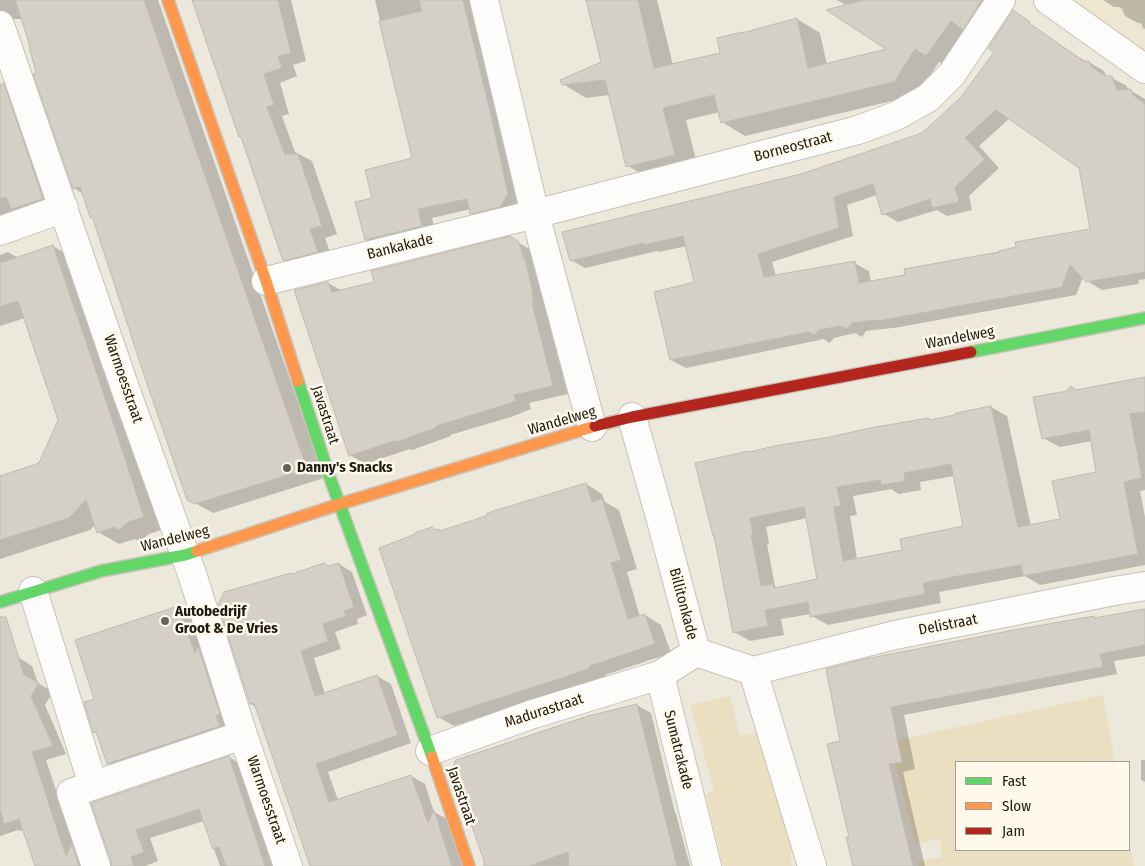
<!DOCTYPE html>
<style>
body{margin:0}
#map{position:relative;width:1145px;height:866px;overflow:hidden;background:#ede8dc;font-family:"Fira Sans Condensed",sans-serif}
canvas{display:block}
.legend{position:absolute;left:955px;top:761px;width:175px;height:90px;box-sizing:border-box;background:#fef9eb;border:1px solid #a4a095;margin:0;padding:6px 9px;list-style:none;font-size:15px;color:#1e1b13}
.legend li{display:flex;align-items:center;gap:10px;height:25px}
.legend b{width:25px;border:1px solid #a4a095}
</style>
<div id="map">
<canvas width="1145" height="866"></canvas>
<ul class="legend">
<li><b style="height:6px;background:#63d668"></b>Fast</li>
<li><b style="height:6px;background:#ff974d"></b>Slow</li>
<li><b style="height:6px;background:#b3261e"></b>Jam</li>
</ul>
</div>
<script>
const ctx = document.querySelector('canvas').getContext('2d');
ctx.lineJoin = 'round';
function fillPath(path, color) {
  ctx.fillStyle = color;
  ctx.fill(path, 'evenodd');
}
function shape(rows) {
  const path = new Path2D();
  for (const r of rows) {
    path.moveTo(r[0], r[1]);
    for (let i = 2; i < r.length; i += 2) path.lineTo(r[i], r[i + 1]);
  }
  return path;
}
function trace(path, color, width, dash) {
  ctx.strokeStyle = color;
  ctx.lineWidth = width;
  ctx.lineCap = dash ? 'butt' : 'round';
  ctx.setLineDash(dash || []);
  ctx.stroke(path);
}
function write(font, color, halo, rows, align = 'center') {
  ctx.font = font + ' "Fira Sans Condensed",sans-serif';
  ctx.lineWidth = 5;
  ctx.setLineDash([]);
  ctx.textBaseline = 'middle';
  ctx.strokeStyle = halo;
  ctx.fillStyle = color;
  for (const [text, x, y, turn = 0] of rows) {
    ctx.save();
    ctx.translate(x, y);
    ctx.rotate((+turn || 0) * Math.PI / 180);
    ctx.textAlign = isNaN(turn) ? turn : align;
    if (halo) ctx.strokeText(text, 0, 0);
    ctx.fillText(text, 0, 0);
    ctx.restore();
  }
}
fillPath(shape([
 [1066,0,1145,0,1145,55]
]), '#eee6d0');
fillPath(shape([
 [1103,695,1115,762,956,762,956,850,1129,850,1129,839,1134,866,918,866,917,862,942,857,940,839,915,844,890,742],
 [730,696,740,735,758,733,795,847,790,854,792,866,723,866,706,794,714,791,690,705]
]), '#eadfc0');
fillPath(shape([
 [0,0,158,0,324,478,213,513,188,499,94,218,83,194,74,188,37,74,22,19,13,19,6,24,0,25],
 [193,0,291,0,306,61,293,65,297,76,280,83,289,114,282,116,295,152,312,161,337,234,325,238,333,261,300,269,284,260],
 [375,0,475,0,522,203,486,222,472,213,471,209,432,218,436,234,381,248,366,240,374,199,413,159],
 [588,0,657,0,673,65,721,54,743,34,797,19,820,33,827,65,889,49,847,6,837,0,1003,0,949,68,939,62,917,95,745,136,722,122,720,112,686,120,698,168,651,179,628,166,610,95,586,98,563,84,603,62],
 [1103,0,1145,0,1145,29,1143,28,1141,23,1138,23,1125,16,1122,9,1119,7,1114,7],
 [1033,26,1086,62,1089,62,1104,71,1106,76,1112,78,1127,86,1128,91,1130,90,1145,99,1145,279,1139,280,1138,284,1102,290,1087,281,1083,277,1076,295,894,328,892,328,866,331,862,337,855,333,834,338,829,343,824,339,686,368,671,360,696,283,687,246,659,252,657,251,585,268,571,260,802,175,922,134,962,98],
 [1010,118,1081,167,1091,230,906,276,871,282,869,271,854,263,776,276,772,262,853,236,847,205,877,195,884,214,898,222,937,210,947,216,972,210,969,196,999,168,979,146],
 [0,84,0,86,3,85,21,95,60,208,0,228],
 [510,238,535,252,547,312,568,394,529,403,531,409,511,417,450,435,451,436,412,450,410,449,365,464,350,455,328,283,342,291,375,283],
 [53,246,74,259,164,529,149,534,140,542,135,539,119,544,98,532,95,525,90,530,0,559,0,477,40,464,59,420,25,318,0,326,0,255,8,252,18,258],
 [1145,378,1145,490,1140,491,1145,517,1145,565,1040,585,1025,576,939,592,941,603,828,625,812,616,811,614,781,619,784,635,750,641,734,632,750,453,931,421,991,407,1007,416,1031,526,1062,520,1098,473,1092,441,1060,447,1043,438,1076,391],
 [954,476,964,527,903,551,857,559,850,516,857,515,853,496,891,489,899,494,921,490,920,482],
 [807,518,819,580,778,588,775,586,767,544,769,543,766,527],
 [586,484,602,494,605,502,619,510,637,569,627,572,640,617,645,615,661,625,671,653,605,675,606,677,454,726,438,717,437,531,439,530,442,532],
 [339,564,352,572,367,615,357,619,358,624,335,632,341,649,314,658,325,694,377,676,391,684,411,743,328,772,338,800,411,776,425,784,434,812,447,819,463,866,311,866,256,707,251,704,293,575],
 [178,607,194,617,235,723,124,773,108,764,98,734,94,732,96,700],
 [1145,610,1145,656,1114,661,1117,674,904,715,915,769,903,772,925,866,854,866,841,742,827,670,1094,617,1097,619],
 [18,657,32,666,38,683,53,692,45,705,66,754,46,760,75,847,86,854,91,866,36,866,24,830,20,831,18,830,0,836,0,663],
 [637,705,651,713,675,813,676,814,690,866,488,866],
 [229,757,244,766,276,866,220,866,204,821,150,838,158,861,145,866,112,866,112,861,92,804],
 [1141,760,1145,760,1145,782,1141,780]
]), '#0003');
const building = shape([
 [15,0,144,0,307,469,195,504,187,500,144,375,93,219,90,217,80,187,73,189,33,74,36,73,29,46,30,46,15,0],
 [192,0,278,0,291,53,278,56,282,68,264,74,274,105,267,107,285,155,288,154,298,154,322,226,310,229,318,252,283,261,241,137,239,137,192,0],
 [419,0,463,0,492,119,508,194,500,207,470,214,467,199,418,209,422,226,365,240,355,202,372,198,365,170,412,158,379,21,422,11,419,0],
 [586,0,638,0,654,68,720,53,717,38,742,32,742,33,797,18,808,68,886,49,826,10,864,0,982,0,963,30,951,21,926,56,915,49,894,82,721,123,714,95,663,108,675,155,626,167,605,80,562,85,560,80,601,62,586,0],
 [1013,10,1029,21,1029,23,1083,61,1089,61,1092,67,1099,72,1106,76,1112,76,1117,90,1131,89,1133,95,1145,104,1145,272,1086,282,1070,265,1062,287,878,321,877,320,852,323,847,329,840,326,819,330,814,335,809,332,670,360,654,292,694,282,683,236,644,245,644,243,570,261,562,232,801,174,922,133,961,97,994,52,988,48,1013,10],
 [996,110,1079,168,1090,229,1015,242,1016,247,999,251,999,252,904,269,905,275,859,283,855,261,764,277,758,254,839,228,834,197,873,184,882,215,930,199,932,208,959,202,955,187,985,159,965,138,996,110],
 [4,83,43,199,11,209,6,197,0,199,0,85,4,83],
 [510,236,519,242,524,259,525,258,533,294,532,294,534,303,532,303,553,386,514,395,516,401,495,408,436,426,436,428,396,442,394,441,349,456,294,290,328,282,332,292,374,282,371,271,510,236],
 [53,245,106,401,144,517,128,522,118,531,115,527,97,533,86,500,69,518,0,540,0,476,39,463,58,420,18,301,0,307,0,263,53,245],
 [1145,377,1145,412,1130,414,1142,478,1124,482,1138,554,1023,576,1021,565,958,576,923,583,925,594,810,617,808,602,765,610,768,626,733,633,714,536,713,536,695,463,749,451,750,452,774,446,830,437,870,428,928,418,930,420,954,415,956,413,991,406,1018,527,1060,519,1052,481,1096,472,1089,430,1042,439,1033,397,1067,391,1071,386,1076,390,1145,377],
 [951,464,963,526,900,539,902,550,843,561,834,507,841,506,837,487,880,480,881,485,905,481,904,473,951,464],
 [804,507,817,579,774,588,773,584,761,586,751,535,753,534,750,518,804,507],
 [586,483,592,502,602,499,621,560,611,563,628,619,645,614,655,644,590,666,590,668,562,678,437,718,379,548,413,535,417,532,432,527,435,530,439,529,440,531,486,516,487,513,586,483],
 [324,563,328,566,339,563,354,607,344,611,346,616,323,624,328,641,301,651,315,696,377,675,398,735,316,764,329,802,411,775,428,823,434,810,452,866,310,866,254,703,250,704,218,605,224,592,291,573,292,574,324,563],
 [178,606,195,653,198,646,220,714,216,716,220,726,107,764,96,732,93,733,84,702,94,699,75,640,178,606],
 [1145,609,1145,645,1100,654,1103,667,891,707,902,762,889,764,913,866,853,866,846,837,849,837,827,744,840,741,826,669,860,660,1014,630,1094,616,1094,618,1145,609],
 [0,617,6,617,24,675,39,683,31,696,53,746,32,752,66,856,72,844,79,866,35,866,19,819,4,824,0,810,0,617],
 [637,704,677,866,569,866,568,852,529,866,484,866,484,861,452,769,456,760,588,716,637,704],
 [229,756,265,866,226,866,219,847,213,849,199,809,136,830,144,852,131,857,134,866,111,866,111,861,91,803,229,756]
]);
fillPath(building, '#d4d0c7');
trace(building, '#bfbbb1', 1);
const street = shape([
 [484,0,535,214,592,427],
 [1048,0,1145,69],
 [0,25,125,388,192,574,243,735,288,866],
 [0,231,64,208],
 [266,281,535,214,858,130,896,116,928,98,952,74,1001,0],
 [632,417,662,524,696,652],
 [33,591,93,785],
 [696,652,753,671],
 [753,671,895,635,1114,591,1145,586],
 [753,671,812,866],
 [660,675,707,866],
 [430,751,530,715,660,675,696,652],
 [96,866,71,793,243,735]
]);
const fast = shape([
 [971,352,1145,318],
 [298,381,331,481,432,757],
 [0,602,101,571,185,555,197,551]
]);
const slow = shape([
 [168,0,266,281,298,381],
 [197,551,340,504,595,426],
 [432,757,469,866]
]);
const jam = shape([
 [595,426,632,417,971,352]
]);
trace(street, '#c7c3b9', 30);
trace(fast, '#c7c3b9', 14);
trace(slow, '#c7c3b9', 14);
trace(jam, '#c7c3b9', 14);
trace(street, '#fcfcfa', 28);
trace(fast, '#63d668', 11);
trace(slow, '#ff974d', 11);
trace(jam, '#b3261e', 11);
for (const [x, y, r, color] of [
 [287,468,5,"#666359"],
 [165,621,5,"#666359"]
]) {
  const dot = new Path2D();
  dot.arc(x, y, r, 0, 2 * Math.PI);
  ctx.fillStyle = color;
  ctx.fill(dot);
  trace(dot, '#fef9eb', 2);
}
write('15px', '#1e1b13', '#fef9eb', [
 ["Borneostraat",793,147,-15],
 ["Bankakade",400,247,-14],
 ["Wandelweg",960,338,-11],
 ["Warmoesstraat",123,379,71],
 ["Javastraat",325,415,72],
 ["Wandelweg",562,421,-16],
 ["Wandelweg",175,539,-14],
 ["Billitonkade",683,604,75],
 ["Delistraat",948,625,-11],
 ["Madurastraat",544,711,-18],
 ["Sumatrakade",678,750,76],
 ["Javastraat",461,796,71],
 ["Warmoesstraat",266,800,71]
]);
write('bold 15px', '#1e1b13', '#fef9eb', [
 ["Danny's Snacks",297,468],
 ["Autobedrijf",175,612],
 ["Groot & De Vries",175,629]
], 'left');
</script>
